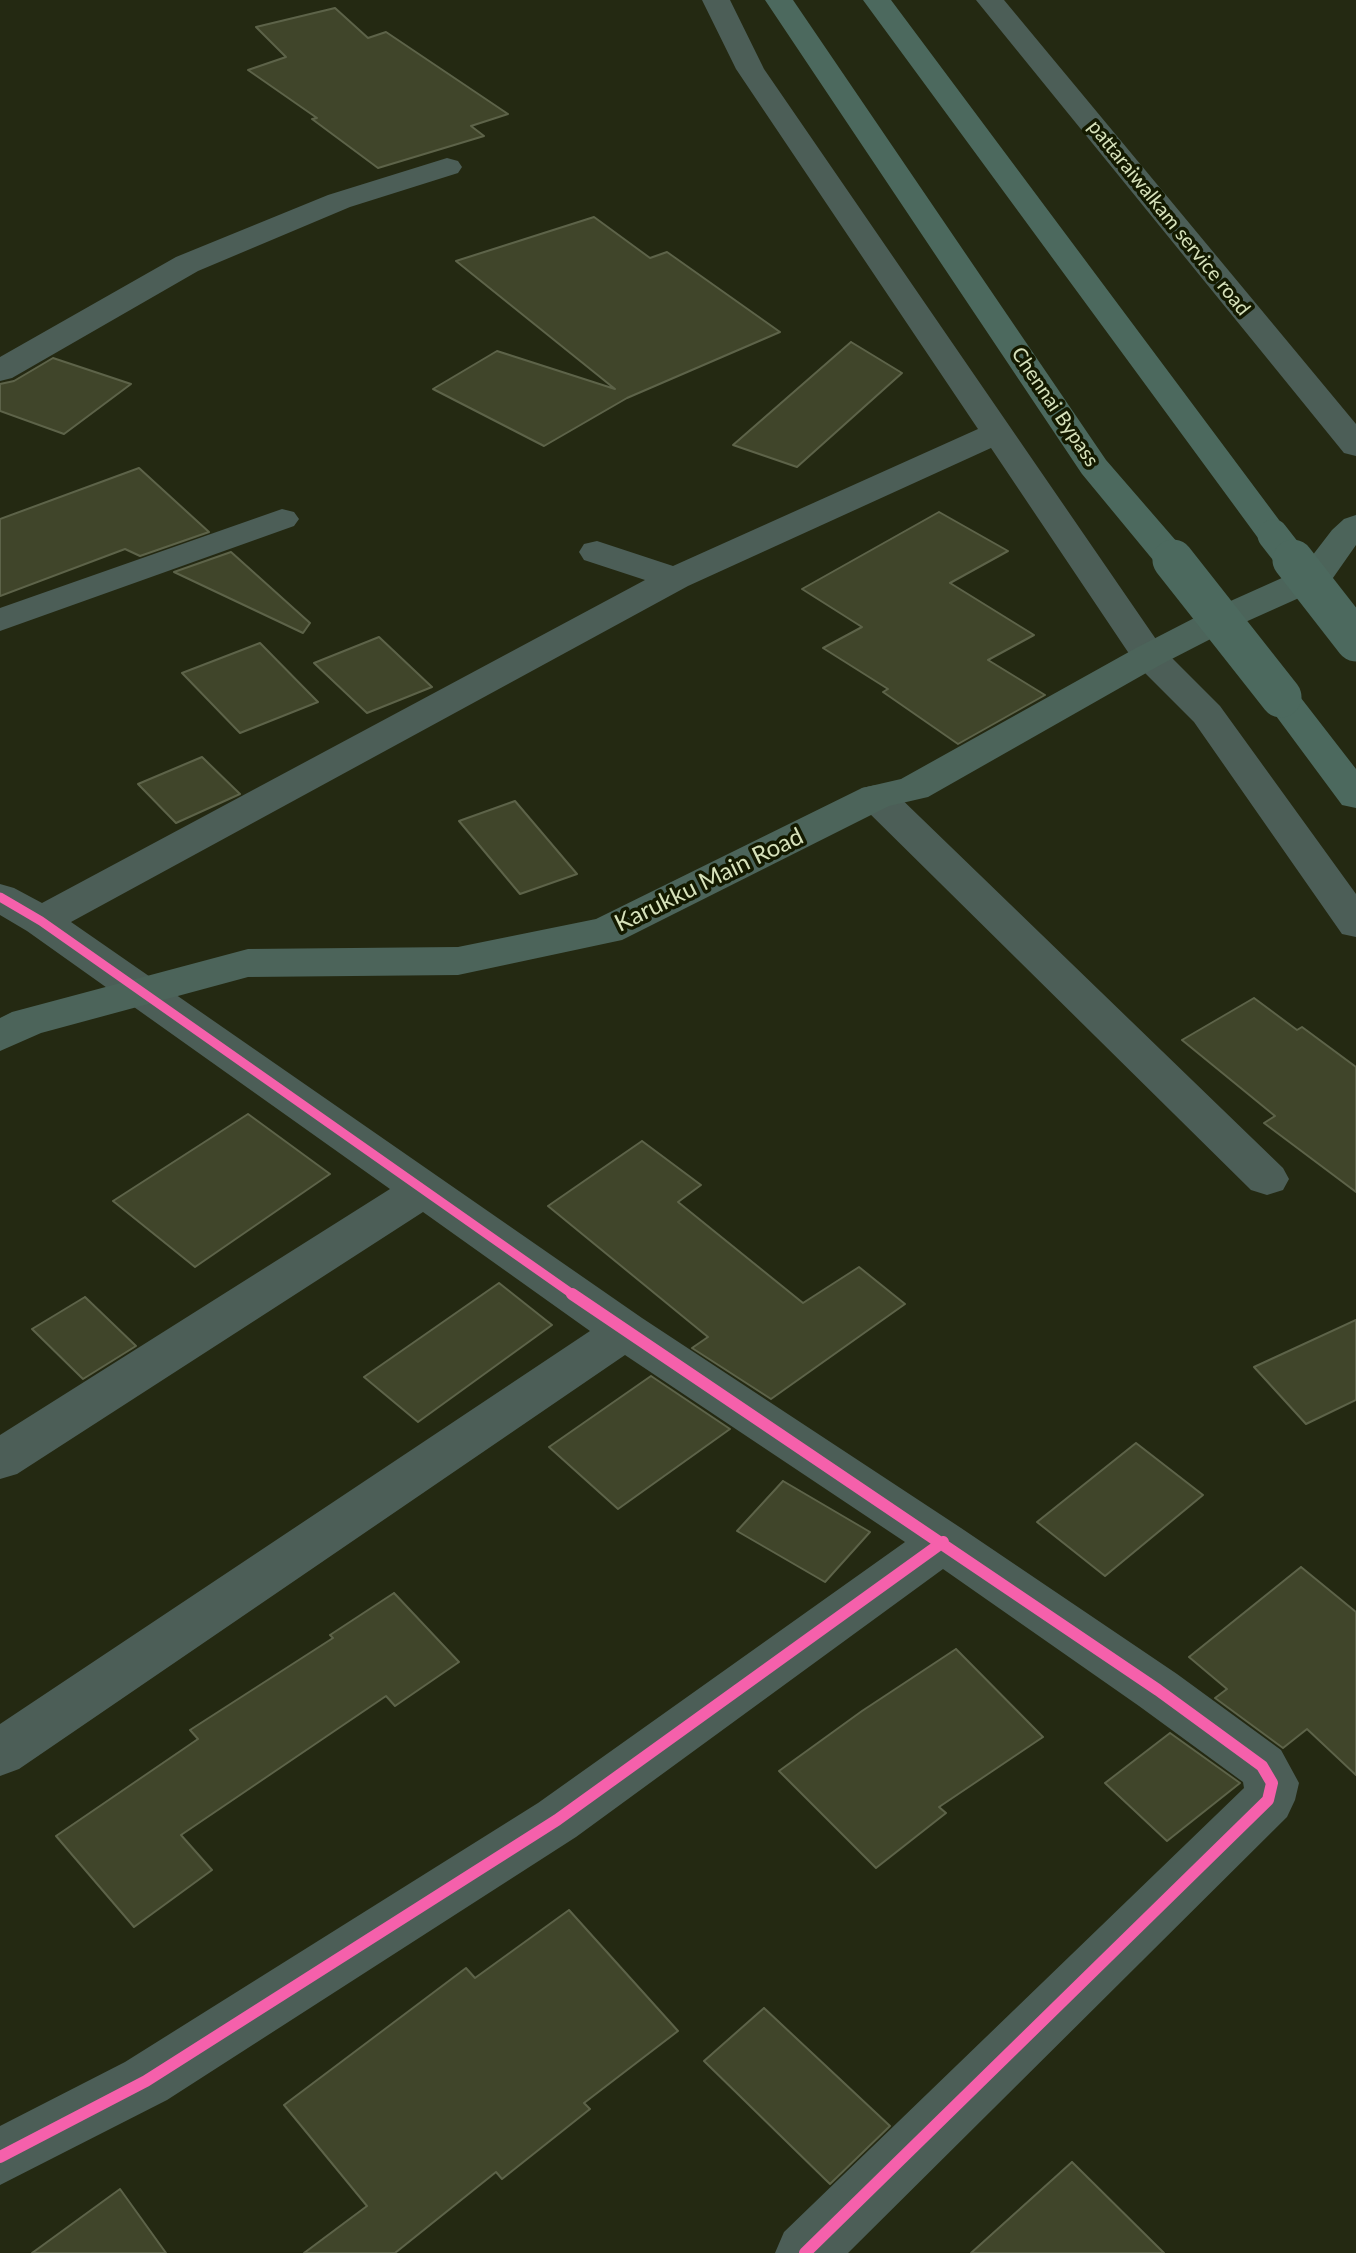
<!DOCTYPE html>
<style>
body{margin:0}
canvas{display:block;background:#242912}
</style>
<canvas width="1356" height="2253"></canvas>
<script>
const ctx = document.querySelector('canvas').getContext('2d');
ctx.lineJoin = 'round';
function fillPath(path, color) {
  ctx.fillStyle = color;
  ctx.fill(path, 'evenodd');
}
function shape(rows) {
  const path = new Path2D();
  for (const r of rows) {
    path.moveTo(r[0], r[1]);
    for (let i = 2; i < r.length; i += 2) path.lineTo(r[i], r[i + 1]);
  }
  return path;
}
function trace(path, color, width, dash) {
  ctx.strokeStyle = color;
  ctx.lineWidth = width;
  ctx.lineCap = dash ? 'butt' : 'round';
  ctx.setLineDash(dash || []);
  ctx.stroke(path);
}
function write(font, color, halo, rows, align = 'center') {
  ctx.font = font + ' Lato,sans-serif';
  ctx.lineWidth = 7;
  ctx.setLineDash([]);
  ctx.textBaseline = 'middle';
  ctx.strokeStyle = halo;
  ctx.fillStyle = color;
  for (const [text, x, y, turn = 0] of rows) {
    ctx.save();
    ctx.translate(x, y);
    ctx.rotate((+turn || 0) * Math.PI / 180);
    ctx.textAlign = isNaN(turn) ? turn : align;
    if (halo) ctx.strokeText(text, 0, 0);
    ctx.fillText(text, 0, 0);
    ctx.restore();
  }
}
const building = shape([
 [335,8,368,38,386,32,508,114,471,126,484,136,378,168,312,119,317,118,248,70,286,57,256,27,335,8],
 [594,217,650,258,667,252,780,332,627,398,544,446,433,389,497,351,615,389,456,261,594,217],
 [851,342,902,373,797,467,733,445,851,342],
 [53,358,131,384,64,434,0,411,0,384,14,381,53,358],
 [139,468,209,532,140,556,125,549,0,596,0,519,139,468],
 [939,512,1008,551,950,583,1034,635,988,660,1045,695,958,744,883,692,888,689,823,648,862,627,802,589,939,512],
 [231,552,310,623,303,633,174,572,231,552],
 [379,637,432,687,367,713,314,663,379,637],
 [260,643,318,702,240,733,182,673,260,643],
 [202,757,240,794,176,823,138,784,202,757],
 [515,801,577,874,520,894,459,821,515,801],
 [1254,998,1297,1030,1302,1027,1356,1067,1356,1192,1264,1123,1275,1116,1182,1040,1254,998],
 [248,1114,330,1174,195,1267,113,1201,248,1114],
 [642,1141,701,1185,678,1202,803,1303,859,1267,905,1304,771,1399,692,1348,708,1337,548,1206,642,1141],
 [499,1283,552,1325,418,1422,364,1377,499,1283],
 [85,1297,136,1346,83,1379,32,1329,85,1297],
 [1356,1320,1356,1400,1306,1424,1254,1367,1356,1320],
 [651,1376,730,1429,618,1509,549,1447,651,1376],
 [1136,1443,1203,1495,1105,1576,1037,1522,1136,1443],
 [783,1481,870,1532,825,1582,737,1531,783,1481],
 [1301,1567,1356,1612,1356,1775,1307,1729,1283,1748,1215,1698,1227,1689,1189,1657,1301,1567],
 [394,1593,459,1662,395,1706,386,1696,181,1835,212,1870,134,1927,56,1836,198,1739,190,1730,333,1638,330,1635,394,1593],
 [956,1649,1043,1737,939,1807,946,1813,876,1868,779,1771,862,1711,956,1649],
 [1170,1733,1240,1783,1167,1841,1105,1783,1170,1733],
 [569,1910,678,2031,584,2103,590,2109,502,2179,496,2172,395,2253,304,2253,367,2206,284,2105,466,1968,475,1978,569,1910],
 [764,2008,890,2126,830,2184,704,2061,764,2008],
 [1072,2162,1164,2253,971,2253,1072,2162],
 [120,2189,166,2253,32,2253,120,2189]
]);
fillPath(building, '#40452a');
trace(building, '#5d6349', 2);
fillPath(shape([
 [702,0,730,0,764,69,1162,648,1220,706,1356,894,1356,937,1342,934,1194,722,1136,664,991,448,688,586,71,922,642,1318,961,1528,1177,1674,1281,1750,1299,1783,1295,1800,1287,1817,848,2253,775,2253,784,2232,1244,1788,1243,1782,1139,1706,943,1569,576,1837,167,2100,0,2185,0,2126,125,2062,538,1803,905,1542,625,1355,19,1769,0,1776,0,1724,590,1331,423,1212,17,1474,0,1479,0,1435,390,1189,27,931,0,915,0,884,14,888,42,903,645,580,584,560,579,552,584,544,597,541,673,566,978,429,736,69,702,0],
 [976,0,1004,0,1356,424,1356,456,1344,453,976,0],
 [447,158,458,161,462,167,458,173,350,207,198,271,12,378,0,381,0,357,176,257,328,195,447,158],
 [282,509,294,512,299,519,294,526,0,631,0,608,282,509],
 [876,785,890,788,1283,1168,1289,1179,1283,1190,1267,1195,1251,1190,862,806,856,797,862,788,876,785]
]), '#4c5e57');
fillPath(shape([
 [1356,515,1356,545,1328,585,1232,628,1162,664,928,797,889,806,622,940,458,975,248,977,41,1033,0,1051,0,1018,12,1012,248,949,458,947,596,919,862,788,901,779,1136,648,1206,612,1302,569,1332,530,1344,519,1356,515]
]), '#4c645a');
fillPath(shape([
 [765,0,793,0,1106,460,1184,550,1189,558,1184,566,1171,569,1158,566,1082,474,765,0],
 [863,0,891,0,1285,528,1291,535,1285,542,1273,546,1261,542,863,0],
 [1281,686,1294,689,1356,769,1356,808,1342,805,1262,697,1268,689,1281,686]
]), '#4c695e');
trace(shape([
 [1273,535,1294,562],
 [1171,558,1174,562]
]), '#4c695e', 31);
trace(shape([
 [1173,560,1281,697],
 [1293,560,1356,641]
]), '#4c695e', 41);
trace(shape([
 [0,897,41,921,575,1296]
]), '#f560ab', 9);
trace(shape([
 [572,1294,1158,1690,1262,1766,1272,1783,1268,1800,805,2253],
 [0,2157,146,2081,557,1820,943,1542]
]), '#f560ab', 12);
write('20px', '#d7e2bb', '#141a00', [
 ["pattaraiwalkam service road",1169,218,51],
 ["Chennai Bypass",1055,407,56]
]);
write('24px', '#d7e2bb', '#141a00', [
 ["Karukku Main Road",709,880,-26]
]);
</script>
